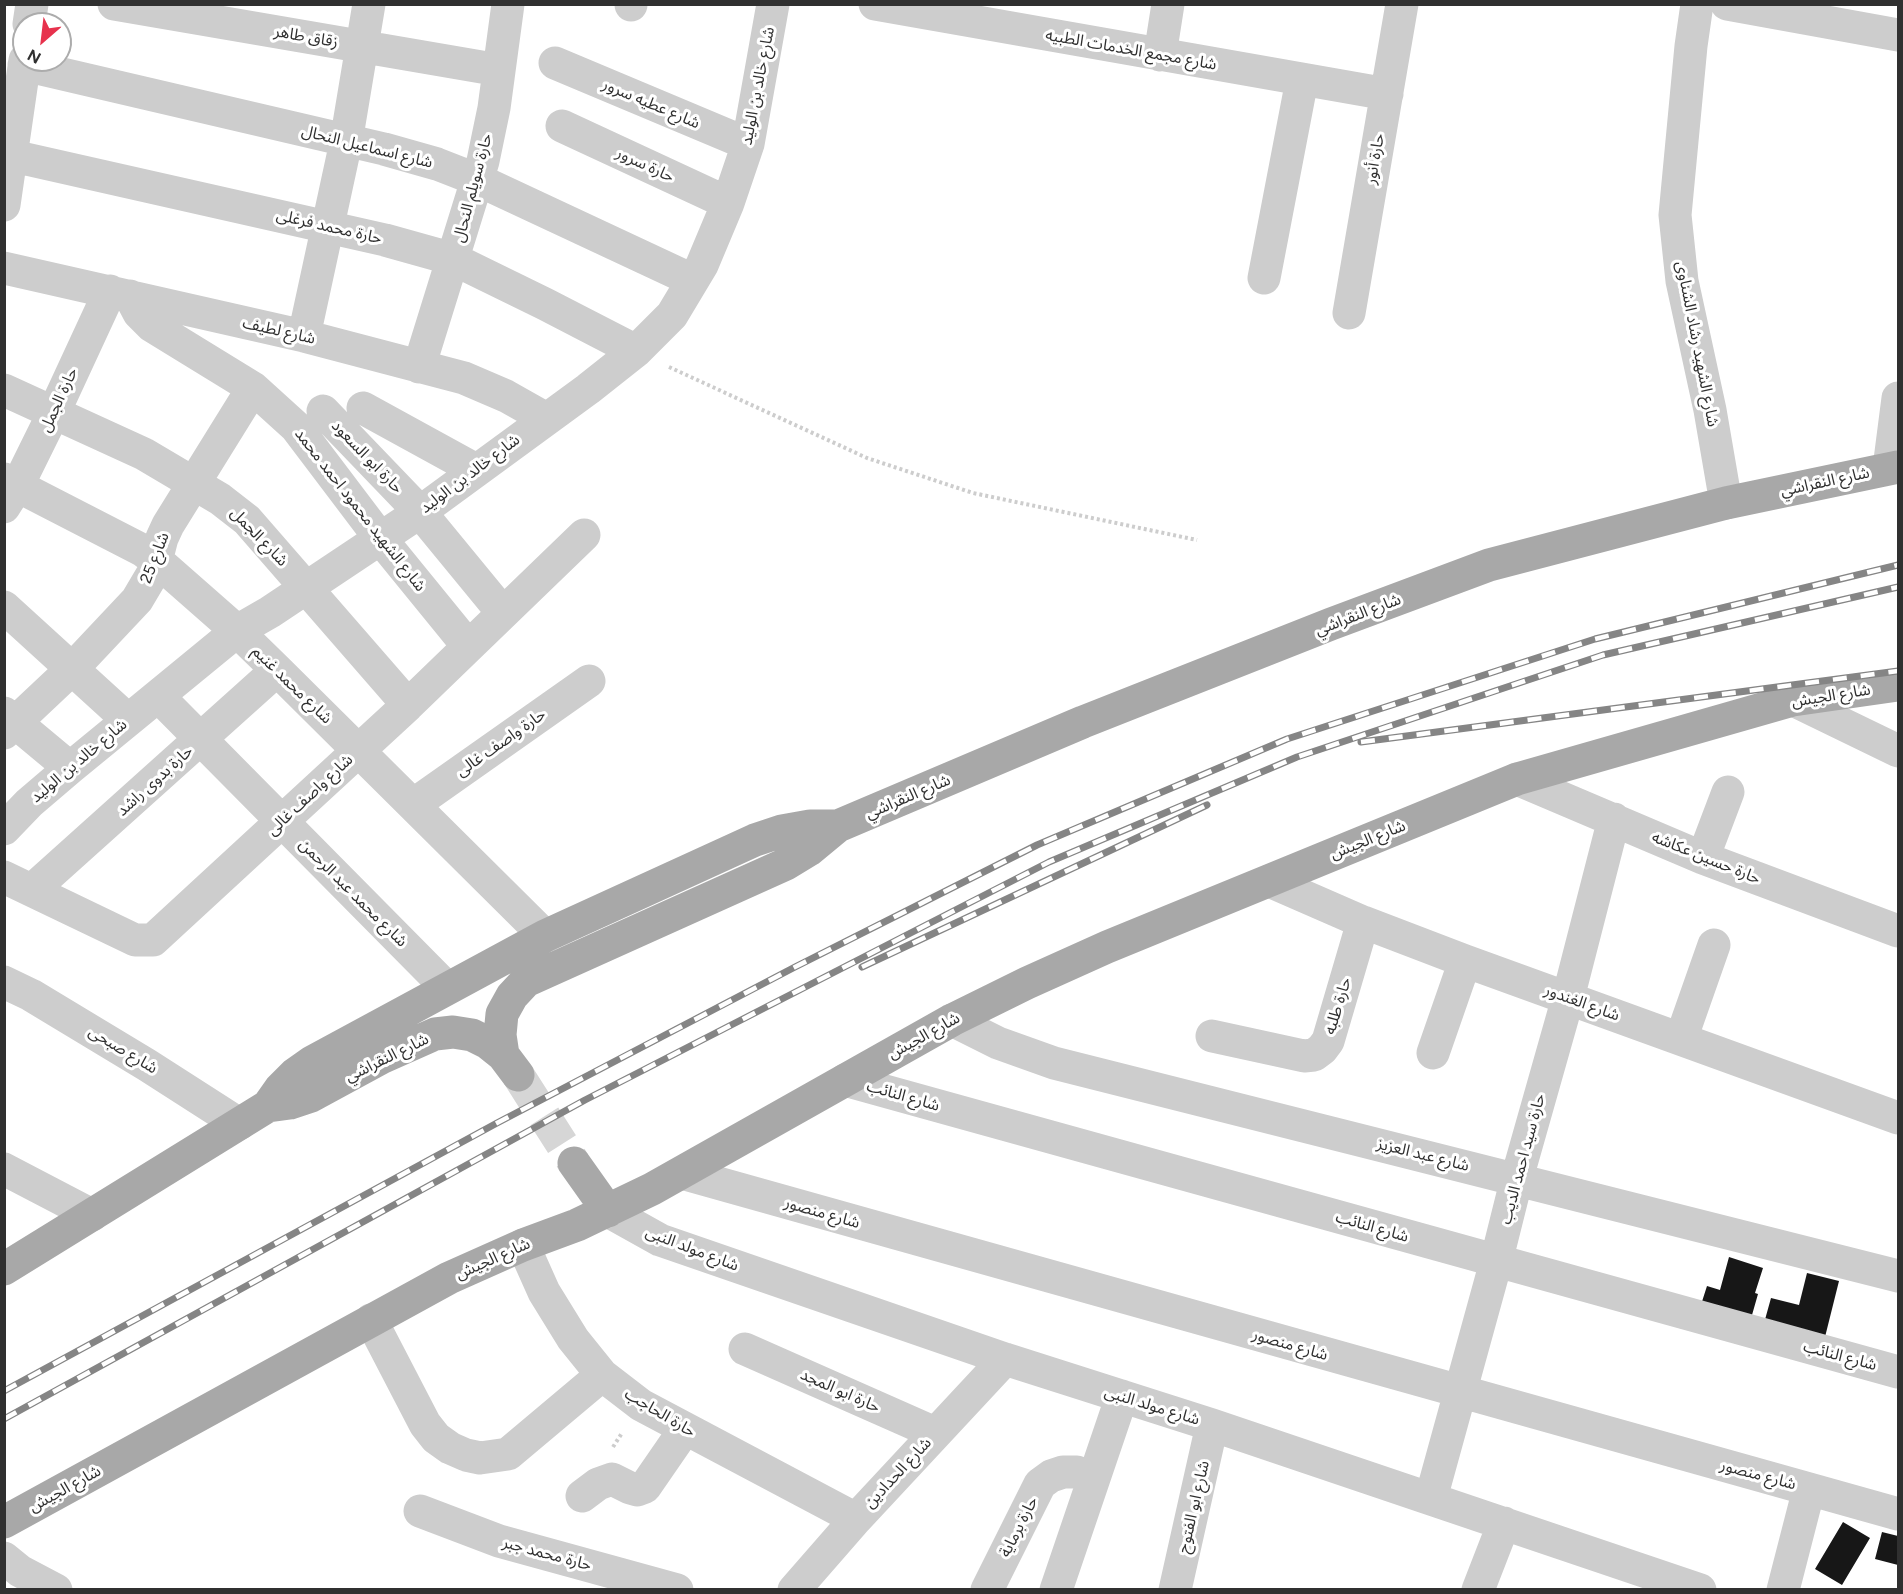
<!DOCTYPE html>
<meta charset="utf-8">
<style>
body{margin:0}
#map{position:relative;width:1903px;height:1594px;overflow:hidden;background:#fff;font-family:Figtree,sans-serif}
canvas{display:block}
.frame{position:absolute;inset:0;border:6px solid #303030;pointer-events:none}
.north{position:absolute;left:12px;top:12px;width:60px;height:60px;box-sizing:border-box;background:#fff;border:2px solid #acacac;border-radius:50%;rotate:208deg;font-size:16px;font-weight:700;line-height:24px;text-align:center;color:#303030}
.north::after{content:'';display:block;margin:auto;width:21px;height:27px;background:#e7324d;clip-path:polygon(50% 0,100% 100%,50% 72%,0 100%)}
</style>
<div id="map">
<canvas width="1903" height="1594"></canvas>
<div class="frame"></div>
<div class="north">N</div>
</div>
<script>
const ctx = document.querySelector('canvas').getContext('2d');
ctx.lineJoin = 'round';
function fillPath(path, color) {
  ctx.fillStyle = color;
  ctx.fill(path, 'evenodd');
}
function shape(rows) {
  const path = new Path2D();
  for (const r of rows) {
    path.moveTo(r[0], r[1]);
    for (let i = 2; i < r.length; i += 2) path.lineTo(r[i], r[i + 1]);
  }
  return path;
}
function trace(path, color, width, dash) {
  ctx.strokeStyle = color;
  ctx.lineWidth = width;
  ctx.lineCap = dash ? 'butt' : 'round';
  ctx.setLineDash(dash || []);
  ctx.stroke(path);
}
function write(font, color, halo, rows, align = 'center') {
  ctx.font = font + ' Figtree,"Noto Sans Arabic",sans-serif';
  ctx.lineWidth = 6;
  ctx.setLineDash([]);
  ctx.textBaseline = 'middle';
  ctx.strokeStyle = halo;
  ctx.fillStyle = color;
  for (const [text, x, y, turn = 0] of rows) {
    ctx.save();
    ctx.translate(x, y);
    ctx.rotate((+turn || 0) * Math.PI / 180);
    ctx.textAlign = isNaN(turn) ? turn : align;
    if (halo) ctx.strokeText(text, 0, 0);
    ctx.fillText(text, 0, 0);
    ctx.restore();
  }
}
fillPath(shape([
 [1729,1257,1763,1268,1755,1293,1758,1294,1748,1329,1698,1314,1707,1286,1720,1290],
 [1807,1273,1839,1281,1822,1349,1761,1334,1771,1298,1799,1305],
 [1843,1522,1870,1538,1842,1585,1815,1569],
 [1882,1532,1898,1536,1898,1565,1875,1559]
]), '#171717');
trace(shape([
 [518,1075,574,1163]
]), '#d6d6d6', 33, [33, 16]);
trace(shape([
 [669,367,867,458,973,493,1197,540],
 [613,1447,622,1433]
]), '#cdcdcd', 4, [3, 3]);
trace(shape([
 [114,4,499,70],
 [875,4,1387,94],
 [1697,4,1691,46,1675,215,1682,281,1710,410,1726,503],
 [1727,4,1898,35],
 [631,5,631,4],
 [29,24,32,4],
 [1160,55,1168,4],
 [555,63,748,144],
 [24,65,384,149,437,164,478,180,692,280],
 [562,126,728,203],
 [4,154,385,240,453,259,545,304,636,351],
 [4,205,25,60],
 [4,268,304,336,464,378,506,396,545,418],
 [1264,278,1302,80],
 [130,296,139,313,152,326,253,388,296,427,380,538,468,646],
 [1349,313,1402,4],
 [304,336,346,142,369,4],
 [419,367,483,161,494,108,508,4],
 [4,390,144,454,220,499,247,520,408,705],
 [363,408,476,470],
 [323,411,420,512,503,613],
 [1889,468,1898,398],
 [4,479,142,550,163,566,237,631,277,670,545,936],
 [4,507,18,485,54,412,110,291],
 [4,607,128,720],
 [158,696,447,988],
 [1793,700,1898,751],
 [4,713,70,768],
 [4,733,73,668,137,600,153,573,162,538,168,525,253,388],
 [1517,779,1703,858,1898,931],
 [413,805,589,681],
 [4,829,29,803,70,768,237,631,270,612,420,512,588,389,636,351,672,315,702,265,728,203,748,144,773,4],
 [1703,858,1728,792],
 [4,877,135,940,153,940,408,705,584,535],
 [1269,881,1363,922,1465,961,1898,1118],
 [32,890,277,670],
 [4,982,31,995,147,1065,239,1124],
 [952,1020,998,1043,1054,1063,1898,1276],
 [1212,1036,1304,1056,1314,1055,1322,1049,1328,1041,1363,922],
 [1681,1039,1714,945],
 [1433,1053,1465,961],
 [845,1080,1898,1372],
 [4,1169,92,1215],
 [682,1173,1898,1514],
 [608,1211,660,1240,1005,1359,1212,1425,1700,1590],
 [523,1245,544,1292,573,1339,602,1375,641,1405,856,1519],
 [371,1320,425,1424,436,1438,450,1448,466,1455,480,1458,508,1454,602,1375],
 [745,1349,935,1433],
 [582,1496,598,1484,612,1479,630,1488,637,1490,645,1487,685,1429],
 [1431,1498,1496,1262,1517,1178,1568,998,1614,819],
 [420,1511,499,1541,677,1590],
 [4,1558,20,1571,56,1590],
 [794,1590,856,1519,1005,1359],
 [987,1590,1040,1484,1051,1476,1063,1472,1077,1472,1093,1480],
 [1056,1590,1122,1396],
 [1175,1590,1212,1425],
 [1478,1590,1504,1523],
 [1783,1590,1809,1489]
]), '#cdcdcd', 33);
trace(shape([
 [503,1055,500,1035,502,1014,512,996,526,981,786,864,809,850,838,826,1083,722,1331,624,1489,565,1726,503,1898,467],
 [268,1106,280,1089,295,1074,312,1062,545,936,755,840,782,831,810,826,838,826],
 [574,1163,608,1211],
 [4,1269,268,1106,290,1103,311,1096,381,1058,435,1034,453,1032,472,1035,488,1043,503,1055,518,1075],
 [4,1522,449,1278,523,1245,577,1225,652,1189,952,1020,1027,983,1107,947,1517,779,1793,700,1898,685]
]), '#a8a8a8', 33);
const rail = shape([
 [1361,742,1898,671],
 [862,967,1207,805],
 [4,1391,497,1123,795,967,1037,845,1287,739,1595,639,1898,565],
 [4,1419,585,1100,1049,862,1297,757,1603,655,1898,587]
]);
trace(rail, '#858585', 7);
trace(rail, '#fff', 4.5, [14]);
write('16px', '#303030', '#fff', [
 ["زقاق طاهر",306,37,10],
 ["شارع مجمع الخدمات الطبيه",1131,50,10],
 ["شارع خالد بن الوليد",758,86,-79],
 ["شارع عطيه سرور",651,104,23],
 ["شارع اسماعيل النحال",367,147,14],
 ["حارة أنور",1375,159,-80],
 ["حارة سرور",645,165,25],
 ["حارة سويلم النحال",473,188,-75],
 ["حارة محمد فرغلى",329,227,13],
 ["شارع لطيف",279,331,13],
 ["شارع الشهيد رشاد الشناوى",1697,344,79],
 ["حارة الجمل",59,400,-65],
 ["حارة ابو السعود",367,457,46],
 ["شارع خالد بن الوليد",470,474,-37],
 ["شارع النقراشي",1825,482,-12],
 ["شارع الشهيد محمود احمد محمد",360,510,52],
 ["شارع الجمل",259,537,46],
 ["شارع 25",155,558,-69],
 ["شارع النقراشي",1358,615,-21],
 ["شارع محمد غنيم",292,685,44],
 ["شارع الجيش",1831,696,-9],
 ["حارة واصف غالى",501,743,-35],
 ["شارع خالد بن الوليد",79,761,-40],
 ["حارة بدوى راشد",155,781,-42],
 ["شارع واصف غالى",310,795,-43],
 ["شارع النقراشي",908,797,-23],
 ["شارع الجيش",1368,840,-22],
 ["حارة حسين عكاشه",1706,858,22],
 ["شارع محمد عبد الرحمن",353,893,45],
 ["شارع الغندور",1582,1003,20],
 ["حارة طلبه",1338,1006,-73],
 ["شارع الجيش",924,1036,-29],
 ["شارع صبحى",123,1050,31],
 ["شارع النقراشي",387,1058,-26],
 ["شارع النائب",903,1096,16],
 ["شارع عبد العزيز",1423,1155,14],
 ["حارة سيد احمد الديب",1523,1159,-75],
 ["شارع منصور",822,1213,16],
 ["شارع النائب",1372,1227,16],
 ["شارع مولد النبى",692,1249,21],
 ["شارع الجيش",493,1259,-24],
 ["شارع منصور",1290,1345,16],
 ["شارع النائب",1840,1356,15],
 ["حارة ابو المجد",840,1391,24],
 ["شارع مولد النبى",1152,1406,17],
 ["حارة الحاجب",660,1413,31],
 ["شارع الحدادين",898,1473,-47],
 ["شارع منصور",1758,1475,15],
 ["شارع الجيش",65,1489,-29],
 ["شارع ابو الفتوح",1194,1507,-77],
 ["حارة برماية",1019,1527,-63],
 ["حارة محمد جبر",547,1554,15]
]);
</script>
